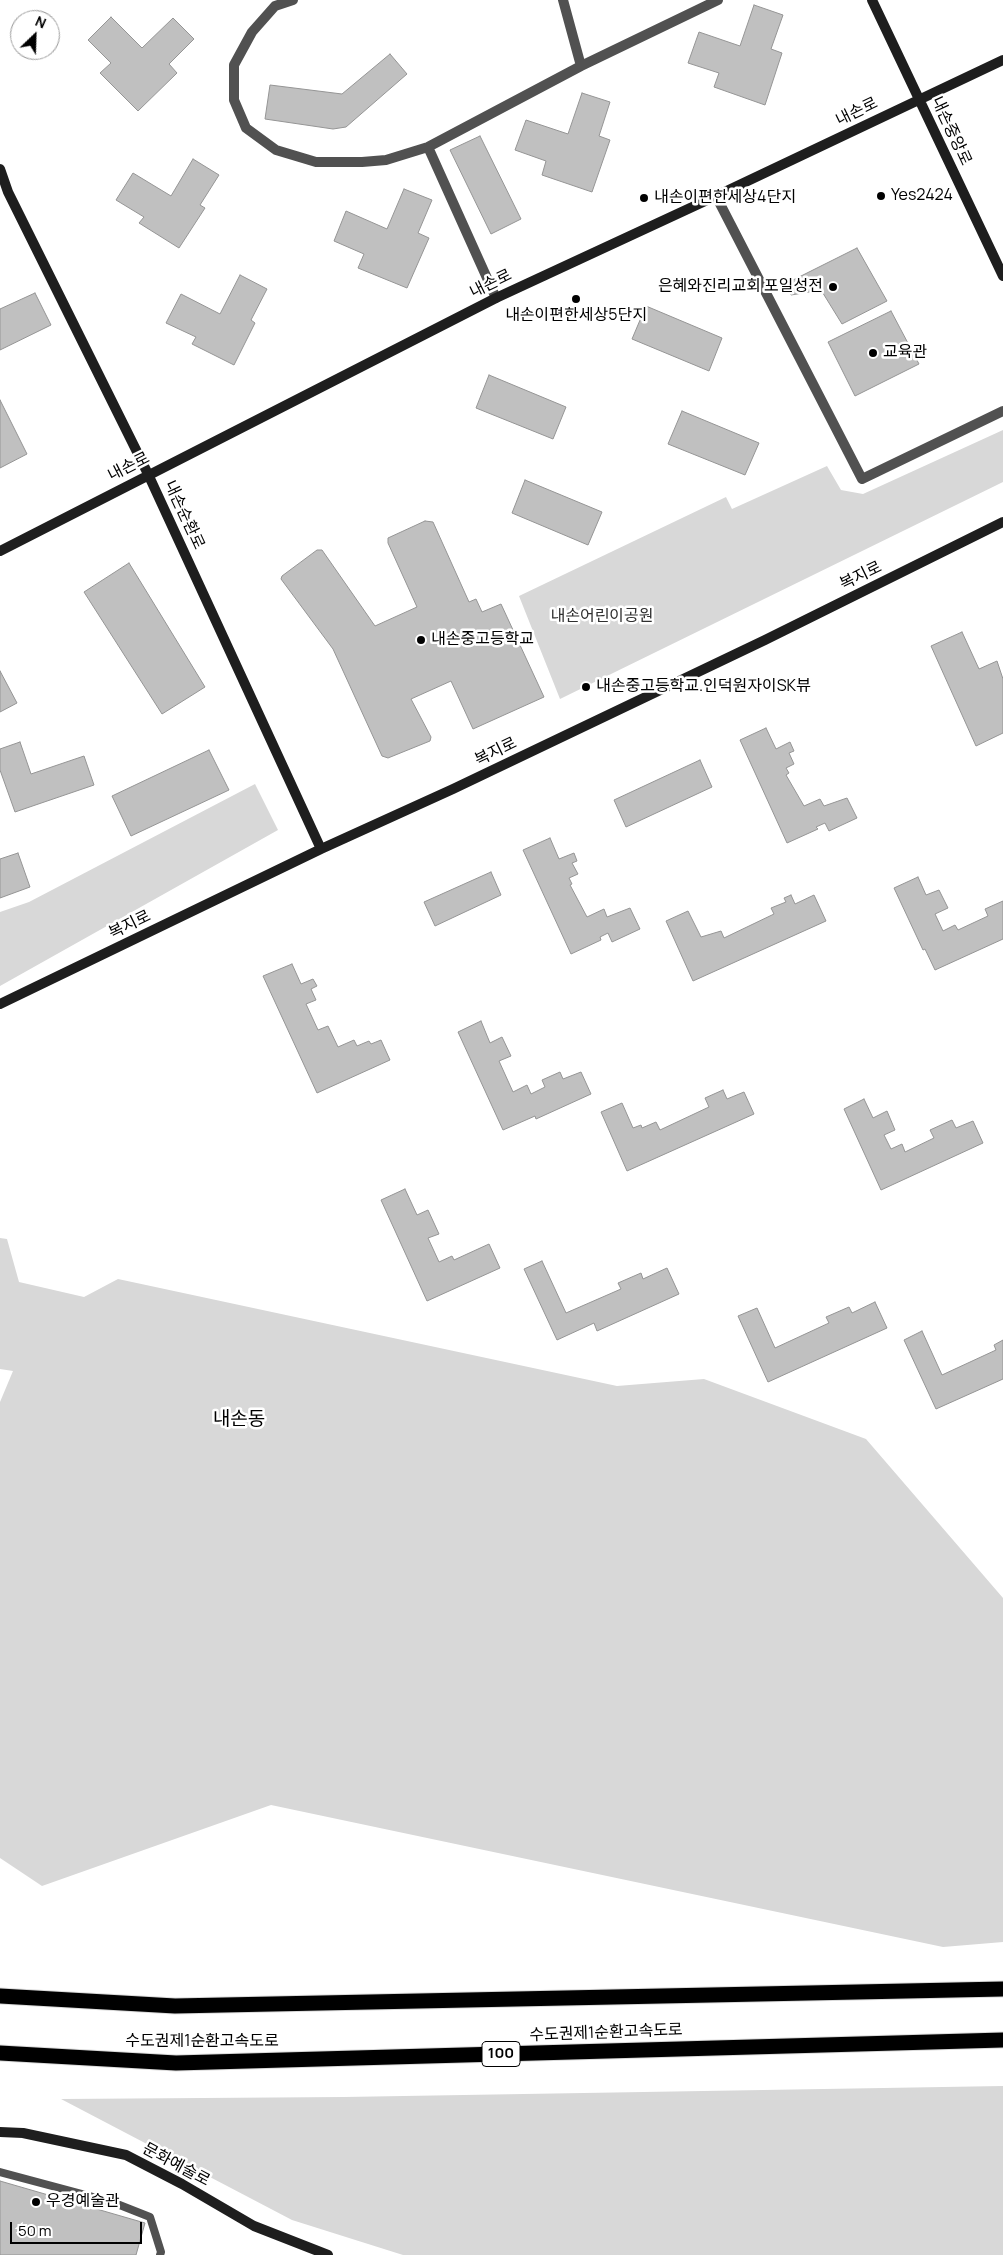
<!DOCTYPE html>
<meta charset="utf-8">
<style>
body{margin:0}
#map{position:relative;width:1003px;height:2255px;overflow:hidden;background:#fff;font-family:Manrope,sans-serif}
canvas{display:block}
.north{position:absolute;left:10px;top:10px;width:50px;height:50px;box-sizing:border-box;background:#fff;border:1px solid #999;border-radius:50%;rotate:24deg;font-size:14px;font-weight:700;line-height:20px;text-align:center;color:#000}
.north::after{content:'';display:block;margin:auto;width:18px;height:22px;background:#000;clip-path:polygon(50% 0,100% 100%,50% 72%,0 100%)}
.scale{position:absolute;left:10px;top:2222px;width:132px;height:22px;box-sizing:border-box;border:2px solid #000;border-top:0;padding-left:6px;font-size:15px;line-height:18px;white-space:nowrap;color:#000;-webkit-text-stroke:4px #fff;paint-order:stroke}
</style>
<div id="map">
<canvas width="1003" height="2255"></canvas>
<div class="north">N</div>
<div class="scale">50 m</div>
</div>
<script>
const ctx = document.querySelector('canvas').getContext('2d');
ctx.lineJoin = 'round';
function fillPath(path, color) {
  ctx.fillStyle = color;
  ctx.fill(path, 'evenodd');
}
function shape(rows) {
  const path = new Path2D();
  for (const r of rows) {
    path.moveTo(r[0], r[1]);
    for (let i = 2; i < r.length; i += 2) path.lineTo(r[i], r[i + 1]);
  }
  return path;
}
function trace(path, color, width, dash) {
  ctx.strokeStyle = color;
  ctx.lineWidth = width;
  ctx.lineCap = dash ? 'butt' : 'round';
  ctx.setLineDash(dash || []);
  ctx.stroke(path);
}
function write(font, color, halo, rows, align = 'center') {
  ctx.font = font + ' Manrope,"Noto Sans KR",sans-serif';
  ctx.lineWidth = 5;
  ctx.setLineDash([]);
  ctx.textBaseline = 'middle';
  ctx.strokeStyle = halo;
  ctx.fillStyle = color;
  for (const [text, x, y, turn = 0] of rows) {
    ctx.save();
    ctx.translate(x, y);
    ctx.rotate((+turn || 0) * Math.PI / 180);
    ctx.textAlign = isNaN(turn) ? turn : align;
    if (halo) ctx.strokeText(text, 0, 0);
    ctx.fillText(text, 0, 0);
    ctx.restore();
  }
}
fillPath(shape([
 [1003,430,1003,482,560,699,519,596,726,497,732,509,827,466,841,490,863,494],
 [255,784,278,830,0,986,0,912,29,902],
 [0,1238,7,1239,19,1282,84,1297,118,1279,617,1386,704,1379,866,1439,1003,1598,1003,1942,943,1947,271,1805,42,1886,0,1858,0,1402,13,1371,0,1369],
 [1003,2086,1003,2255,403,2255,292,2220,61,2099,344,2097]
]), '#d8d8d8');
const building = shape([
 [754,5,783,15,771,49,782,53,765,105,714,87,719,73,688,63,699,32,740,46,754,5],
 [111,17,142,48,173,18,194,39,169,64,177,73,138,111,100,73,111,63,88,40,111,17],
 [390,54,407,74,346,127,333,129,265,119,270,85,342,94,390,54],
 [582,93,610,102,599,136,610,140,592,192,542,175,546,161,515,150,526,120,568,134,582,93],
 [480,136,521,219,491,234,450,150,480,136],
 [193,159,219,175,200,205,205,208,179,248,139,223,144,217,116,200,133,173,171,196,193,159],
 [404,189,432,200,418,233,429,238,407,288,358,268,364,254,334,241,346,211,387,229,404,189],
 [857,248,887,301,842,324,821,290,791,295,785,284,857,248],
 [240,275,267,289,251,320,255,323,234,365,192,344,196,337,166,323,181,294,220,314,240,275],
 [35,293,51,325,0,350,0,309,35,293],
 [646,306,722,338,709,371,632,339,646,306],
 [891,311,919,364,855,396,828,342,891,311],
 [489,375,566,407,553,439,476,408,489,375],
 [0,400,27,454,0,468,0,400],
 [682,411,759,443,745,475,668,444,682,411],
 [525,480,602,512,588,545,512,513,525,480],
 [425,521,433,522,469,602,476,599,482,612,501,604,544,697,473,729,451,681,411,699,431,737,430,741,388,758,382,756,333,649,281,579,282,576,317,550,322,550,375,626,417,607,388,543,388,538,425,521],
 [129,563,205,687,162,714,84,592,129,563],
 [962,632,979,669,997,661,1003,679,1003,733,976,746,931,646,962,632],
 [0,671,17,703,0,712,0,671],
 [766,728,776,749,790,742,794,751,789,753,794,764,786,768,789,773,786,775,804,806,820,799,824,806,847,798,857,818,829,831,825,823,816,827,818,829,787,843,740,740,766,728],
 [20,742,31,774,84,756,94,785,15,812,0,770,0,749,20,742],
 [209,750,229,790,131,836,112,796,209,750],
 [700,760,712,787,626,827,614,800,700,760],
 [550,838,559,859,574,853,577,861,572,863,578,874,569,878,572,884,570,885,587,917,604,909,607,917,630,908,640,929,612,942,608,933,600,937,601,940,571,954,523,850,550,838],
 [18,853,30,887,0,898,0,859,18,853],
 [491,872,501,895,435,926,424,902,491,872],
 [918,877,926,895,939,890,948,908,935,914,943,931,955,925,958,930,988,916,985,909,1003,901,1003,939,935,970,925,949,923,950,894,888,918,877],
 [791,895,795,904,814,895,826,921,693,981,666,921,688,911,701,937,721,931,724,938,774,914,771,908,786,902,784,898,791,895],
 [292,964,301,984,313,979,317,986,311,989,316,1000,306,1004,318,1030,328,1026,338,1047,354,1040,357,1046,369,1041,371,1044,381,1040,390,1060,317,1093,263,976,292,964],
 [481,1021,490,1043,502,1037,511,1056,499,1061,513,1092,527,1085,531,1094,545,1087,542,1080,560,1072,563,1079,581,1072,591,1094,536,1119,535,1116,503,1130,458,1032,481,1021],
 [723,1090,727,1099,744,1092,754,1114,627,1171,601,1112,622,1103,633,1128,641,1125,642,1128,656,1122,660,1130,709,1107,705,1098,723,1090],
 [864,1099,873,1118,887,1111,895,1130,884,1135,891,1149,902,1144,905,1152,934,1138,930,1130,952,1120,956,1128,973,1121,983,1143,881,1190,844,1109,864,1099],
 [405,1189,417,1215,428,1210,439,1234,428,1238,439,1262,452,1256,454,1260,489,1244,500,1268,427,1301,381,1200,405,1189],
 [542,1261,566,1313,621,1289,618,1283,641,1273,643,1279,667,1268,679,1294,597,1331,594,1323,557,1340,524,1269,542,1261],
 [875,1302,887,1328,768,1382,738,1316,757,1308,775,1348,829,1323,826,1317,849,1307,852,1313,875,1302],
 [922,1331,942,1375,996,1350,994,1345,1003,1340,1003,1379,936,1409,904,1340,922,1331],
 [0,2181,145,2223,136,2255,0,2255,0,2181]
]);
fillPath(building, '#c0c0c0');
trace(building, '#959595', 1);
const highway = shape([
 [0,1996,175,2006,1003,1989],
 [0,2053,176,2063,1003,2040]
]);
trace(highway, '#dbdbdb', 17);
trace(shape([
 [0,2172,112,2202,150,2217,161,2252,160,2255]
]), '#515151', 8);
trace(shape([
 [293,0,275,6,252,32,234,65,234,100,246,128,276,150,316,162,362,162,386,160,428,147,581,66,718,0],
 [563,0,581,66],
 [428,147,496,298],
 [716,196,862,479,1003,411]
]), '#515151', 10);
trace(shape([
 [872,0,1003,276],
 [0,169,8,192,148,474,321,849],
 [0,551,496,298,716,196,1003,60],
 [0,1004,321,849,453,789,765,640,1003,522],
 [0,2132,23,2133,126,2155,182,2184,254,2226,328,2255]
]), '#1e1e1e', 10);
trace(highway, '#000', 15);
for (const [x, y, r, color] of [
 [881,196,5,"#000"],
 [644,198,5,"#000"],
 [833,287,5,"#000"],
 [576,299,5,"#000"],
 [873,353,5,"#000"],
 [421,640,5,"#000"],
 [586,687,5,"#000"],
 [36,2202,5,"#000"]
]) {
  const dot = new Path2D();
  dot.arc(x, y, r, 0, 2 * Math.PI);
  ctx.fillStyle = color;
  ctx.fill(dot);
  trace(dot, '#fff', 2);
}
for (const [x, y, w] of [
 [501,2054,38]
]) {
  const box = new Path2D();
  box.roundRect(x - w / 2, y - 12.5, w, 25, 4);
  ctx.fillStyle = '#fff';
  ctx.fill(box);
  trace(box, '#000', 1);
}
write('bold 15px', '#000', null, [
 ["100",501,2054]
]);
write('16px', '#000', '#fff', [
 ["내손로",857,112,-26],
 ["내손중앙로",951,131,65],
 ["내손로",491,284,-26],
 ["내손로",129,467,-27],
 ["내손순환로",184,515,65],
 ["복지로",861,576,-26],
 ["복지로",496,752,-26],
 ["복지로",130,925,-26],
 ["수도권제1순환고속도로",606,2033,-2],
 ["수도권제1순환고속도로",202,2042],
 ["문화예술로",176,2165,28]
]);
write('16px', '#000', '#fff', [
 ["Yes2424",891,196],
 ["내손이편한세상4단지",654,198],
 ["은혜와진리교회 포일성전",823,287,"right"],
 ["내손이편한세상5단지",576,316,"center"],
 ["교육관",883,353],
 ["내손중고등학교",431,640],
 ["내손중고등학교.인덕원자이SK뷰",596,687],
 ["우경예술관",46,2202]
], 'left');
write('16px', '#2f2f2f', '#fff', [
 ["내손어린이공원",602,617]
]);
write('19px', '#000', '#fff', [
 ["내손동",239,1420]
]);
</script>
